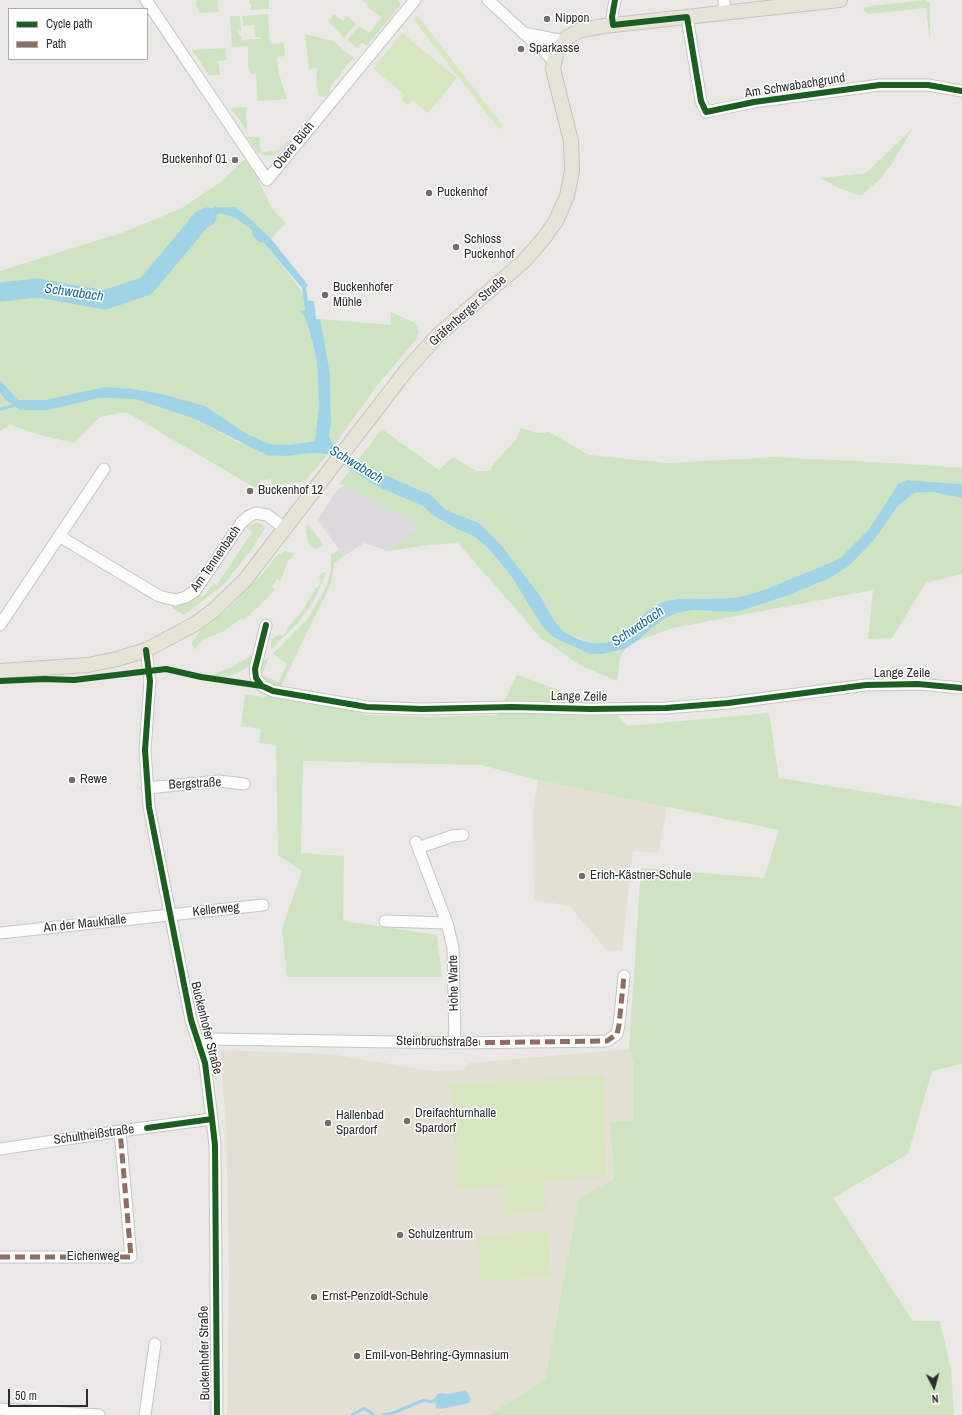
<!DOCTYPE html>
<meta charset="utf-8">
<style>
body{margin:0}
#map{position:relative;width:962px;height:1415px;overflow:hidden;background:#eae8e5;font-family:"Archivo Narrow",sans-serif}
canvas{display:block}
.legend{position:absolute;left:8px;top:8px;width:140px;height:52px;box-sizing:border-box;background:#fff;border:1px solid #ababab;margin:0;padding:5px 7px;list-style:none;font-size:12px;color:#2e2e2e}
.legend li{display:flex;align-items:center;gap:8px;height:20px}
.legend b{width:20px;border:1px solid #ababab}
.north{position:absolute;left:914px;top:1367px;width:40px;height:40px;-webkit-text-stroke:3px #fff;paint-order:stroke;rotate:174deg;font-size:11px;font-weight:700;line-height:16px;text-align:center;color:#2e2e2e}
.north::after{content:'';display:block;margin:auto;width:14px;height:18px;background:#2e2e2e;clip-path:polygon(50% 0,100% 100%,50% 72%,0 100%)}
.scale{position:absolute;left:8px;top:1389px;width:80px;height:18px;box-sizing:border-box;border:2px solid #2e2e2e;border-top:0;padding-left:5px;font-size:12px;line-height:14px;white-space:nowrap;color:#2e2e2e;-webkit-text-stroke:3px #fff;paint-order:stroke}
</style>
<div id="map">
<canvas width="962" height="1415"></canvas>
<ul class="legend">
<li><b style="height:5px;background:#1b5e20"></b>Cycle path</li>
<li><b style="height:5px;background:#8d6e63"></b>Path</li>
</ul>
<div class="north">N</div>
<div class="scale">50 m</div>
</div>
<script>
const ctx = document.querySelector('canvas').getContext('2d');
ctx.lineJoin = 'round';
function fillPath(path, color) {
  ctx.fillStyle = color;
  ctx.fill(path, 'evenodd');
}
function shape(rows) {
  const path = new Path2D();
  for (const r of rows) {
    path.moveTo(r[0], r[1]);
    for (let i = 2; i < r.length; i += 2) path.lineTo(r[i], r[i + 1]);
  }
  return path;
}
function trace(path, color, width, dash) {
  ctx.strokeStyle = color;
  ctx.lineWidth = width;
  ctx.lineCap = dash ? 'butt' : 'round';
  ctx.setLineDash(dash || []);
  ctx.stroke(path);
}
function write(font, color, halo, rows, align = 'center') {
  ctx.font = font + ' "Archivo Narrow",sans-serif';
  ctx.lineWidth = 3;
  ctx.setLineDash([]);
  ctx.textBaseline = 'middle';
  ctx.strokeStyle = halo;
  ctx.fillStyle = color;
  for (const [text, x, y, turn = 0] of rows) {
    ctx.save();
    ctx.translate(x, y);
    ctx.rotate((+turn || 0) * Math.PI / 180);
    ctx.textAlign = isNaN(turn) ? turn : align;
    if (halo) ctx.strokeText(text, 0, 0);
    ctx.fillText(text, 0, 0);
    ctx.restore();
  }
}
fillPath(shape([
 [342,486,346,486,413,521,416,530,409,537,388,551,364,543,344,556,318,520,334,494]
]), '#dbd9db');
fillPath(shape([
 [538,780,667,806,659,853,633,851,622,950,607,951,570,906,534,900,533,810],
 [629,1049,634,1061,634,1120,610,1122,614,1179,579,1199,545,1380,488,1415,227,1415,229,1272,226,1119,219,1050,330,1054,433,1071,462,1070,470,1063]
]), '#e4dfd4');
fillPath(shape([
 [197,0,218,0,219,12,199,13,198,7,196,7],
 [250,0,269,0,269,9,251,10,251,4,249,4],
 [362,0,397,0,401,4,367,46,362,42,357,48,347,40,359,26,369,33,382,17,367,7,368,5],
 [925,0,930,3,930,41,926,8,869,14,864,10,863,7],
 [268,14,270,44,284,43,285,56,277,57,279,74,287,99,258,101,256,74,250,74,248,65,248,46,232,47,230,16,240,16,241,31,238,31,238,35,242,36,242,40,257,39,261,39,261,37,255,37,254,25,243,26,242,16],
 [334,14,343,21,347,16,356,23,344,38,328,21],
 [305,34,333,41,356,60,351,60,330,87,330,92,327,96,319,97,318,87,316,87,317,68,309,69],
 [226,48,227,60,218,61,220,75,209,75,192,50],
 [246,107,246,109,247,131,234,112,231,111,232,108],
 [913,128,891,165,879,180,862,195,855,194,839,188,821,178,866,173],
 [247,137,259,137,261,152,279,150,287,141,290,141,277,154,266,156,257,152],
 [245,159,258,180,273,210,286,223,271,239,264,243,302,291,305,310,301,311,305,317,312,340,317,363,319,406,315,441,287,445,270,444,247,434,205,406,166,395,73,395,45,400,18,400,0,380,0,271,127,231,182,208,219,183],
 [391,312,415,323,419,331,417,338,376,387,334,446,329,436,331,424,330,375,320,319,390,325],
 [0,393,20,410,48,410,100,398,135,399,195,419,238,442,287,456,311,453,328,454,304,482,272,485,271,479,260,481,261,487,257,489,126,412,100,417,74,443,43,436,10,425,0,431],
 [521,428,538,433,549,432,589,455,667,463,775,457,910,464,962,468,962,484,907,480,898,484,870,528,839,559,764,590,736,598,700,598,629,629,617,639,605,643,591,643,563,632,555,622,541,597,458,514,446,510,431,495,382,475,357,461,382,429,439,470,453,457,476,471,490,471,494,463,516,440],
 [351,469,376,486,423,506,433,515,453,527,475,537,489,549,512,577,543,626,553,637,615,652,625,649,620,657,617,681,580,665,541,638,458,543,429,545,388,551,416,530,413,521,346,486,339,484],
 [932,492,962,498,962,574,926,583,892,638,868,639,873,590,673,628,637,641,662,620,677,613,693,610,737,612,789,595,828,579,849,566,873,541,899,505,914,493],
 [256,523,261,524,265,528,252,549,223,585,184,615,172,608,172,605,192,600,199,595,203,597,214,583,217,585,252,532,246,527],
 [307,523,320,540,323,546,315,549,308,542,306,532],
 [339,550,344,556,334,563,332,579,329,588,282,684,282,688,366,715,430,717,497,715,517,675,612,709,627,726,769,713,779,778,962,807,962,1064,932,1071,908,1154,833,1198,913,1321,940,1321,951,1370,954,1415,488,1415,545,1380,579,1198,614,1179,610,1122,634,1120,634,1061,629,1049,641,868,764,878,779,830,538,780,481,765,303,761,301,853,344,856,343,921,437,935,442,977,287,977,282,929,302,871,278,855,276,745,259,743,261,729,241,726,245,694,264,697,281,689,261,680,259,665,269,657,262,675,278,682,287,664,273,654,309,617,327,585,331,570,331,555],
 [285,551,294,554,292,558,288,560,282,577,280,581,277,579,272,587,275,589,268,597,244,620,242,618,224,631,202,640,197,646,196,649,193,648,192,642,202,629,227,610,264,572,276,556],
 [326,572,317,595,309,608,298,623,270,650,272,639,280,634,282,636,288,630,287,628,303,610,316,587,318,588,322,580,319,579,321,573],
 [255,653,252,664,237,673,226,677,210,676,234,666]
]), '#cee3c1');
fillPath(shape([
 [418,16,503,126,499,129,413,19],
 [402,33,457,78,428,113,412,100,408,105,401,100,405,95,373,69],
 [605,1075,606,1177,501,1183,501,1187,458,1189,450,1084],
 [544,1181,546,1212,504,1215,502,1184],
 [549,1231,551,1277,481,1281,478,1236]
]), '#d7e6bf');
fillPath(shape([
 [215,207,234,207,247,216,271,239,308,285,306,288,308,301,314,301,316,319,320,319,325,345,330,375,331,424,329,436,334,446,364,466,431,495,446,510,479,523,500,544,541,597,555,622,564,632,578,639,591,643,605,643,617,639,649,610,660,603,678,599,736,598,764,590,839,559,870,528,898,484,907,480,962,484,962,498,932,492,914,493,899,505,873,541,849,566,828,579,789,595,737,612,693,610,677,613,662,620,637,641,625,649,602,654,590,654,553,637,542,626,512,577,489,549,475,537,453,527,433,515,423,506,376,486,328,454,311,453,287,456,267,455,195,419,135,399,100,398,48,410,20,410,5,399,0,393,0,380,18,400,45,400,106,387,132,389,166,395,205,406,247,434,270,444,287,445,315,441,319,406,317,363,312,340,305,317,300,311,305,310,302,288,264,243,259,242,253,236,252,230,236,218,220,213,212,217,189,235,198,216],
 [466,1390,471,1399,469,1403,441,1409,436,1408,435,1397,439,1393,449,1394]
]), '#9fd3e5');
trace(shape([
 [0,409,16,405],
 [352,1415,364,1408,374,1415],
 [382,1415,393,1413,424,1400,432,1402,435,1400]
]), '#9fd3e5', 3);
trace(shape([
 [0,292,38,288,105,300,146,286,189,235,200,221,207,217]
]), '#9fd3e5', 19);
const minor = shape([
 [146,0,267,180,415,0],
 [488,0,553,60],
 [724,0,725,12],
 [687,17,701,101,706,112,754,102,880,85,928,85,962,91],
 [613,25,612,17,615,0],
 [523,33,564,41],
 [59,536,159,596,175,600,186,597,195,591,241,523,249,516,256,513,267,515,286,529],
 [0,625,104,469],
 [266,625,255,669,256,678,262,686,273,691,367,707,422,709,512,707,591,709,666,708,728,703,866,685,918,684,962,688],
 [146,650,150,681,145,750,149,807,191,1020,205,1063,212,1119,215,1145,217,1415],
 [147,788,219,781,244,784],
 [416,842,447,923,453,948,455,1043],
 [418,848,452,836,463,835],
 [385,921,447,923],
 [0,933,263,905],
 [198,1041,212,1039,455,1043,607,1041,617,1034,619,1025,624,976],
 [0,1149,120,1131,212,1119],
 [0,1257,131,1257,120,1131],
 [0,1409,99,1415],
 [145,1415,155,1344]
]);
const major = shape([
 [0,671,88,665,117,659,146,650,195,624,214,610,245,580,406,371,438,335,524,261,544,238,556,221,567,196,572,171,571,141,553,69,557,50,568,37,581,30,604,26,840,0]
]);
trace(minor, '#c7c6c7', 13);
trace(major, '#c6c5c4', 16);
trace(minor, '#fcfcfb', 11);
trace(major, '#e6e3d7', 14);
trace(shape([
 [455,1043,607,1041,617,1034,619,1025,624,976],
 [0,1257,131,1257,120,1131]
]), '#8d6e63', 5, [10, 5]);
trace(shape([
 [615,0,612,17,613,25,687,17,701,101,706,112,754,102,880,85,928,85,962,91],
 [266,625,255,669,256,678,262,686,273,691,367,707,422,709,512,707,591,709,666,708,728,703,866,685,918,684,962,688],
 [146,650,150,681,145,750,149,807,191,1020,205,1063,212,1119,215,1145,217,1415],
 [0,681,44,679,74,680,166,669,201,677,262,686],
 [147,1128,212,1119]
]), '#1b5e20', 6);
for (const [x, y, r, color] of [
 [547,19,4,"#706f6e"],
 [521,49,4,"#706f6e"],
 [235,160,4,"#706f6e"],
 [429,193,4,"#706f6e"],
 [456,247,4,"#706f6e"],
 [325,295,4,"#706f6e"],
 [250,491,4,"#706f6e"],
 [72,780,4,"#706f6e"],
 [582,876,4,"#706f6e"],
 [407,1121,4,"#706f6e"],
 [328,1123,4,"#706f6e"],
 [400,1235,4,"#706f6e"],
 [314,1297,4,"#706f6e"],
 [357,1356,4,"#706f6e"]
]) {
  const dot = new Path2D();
  dot.arc(x, y, r, 0, 2 * Math.PI);
  ctx.fillStyle = color;
  ctx.fill(dot);
  trace(dot, '#fff', 1.5);
}
write('13px', '#2e2e2e', '#fff', [
 ["Nippon",555,19],
 ["Sparkasse",529,49],
 ["Buckenhof 01",227,160,"right"],
 ["Puckenhof",437,193],
 ["Schloss",464,240],
 ["Puckenhof",464,255],
 ["Buckenhofer",333,288],
 ["Mühle",333,303],
 ["Buckenhof 12",258,491],
 ["Rewe",80,780],
 ["Erich-Kästner-Schule",590,876],
 ["Dreifachturnhalle",415,1114],
 ["Spardorf",415,1129],
 ["Hallenbad",336,1116],
 ["Spardorf",336,1131],
 ["Schulzentrum",408,1235],
 ["Ernst-Penzoldt-Schule",322,1297],
 ["Emil-von-Behring-Gymnasium",365,1356]
], 'left');
write('13px', '#2e2e2e', '#fff', [
 ["Am Schwabachgrund",795,86,-9],
 ["Obere Büch",294,146,-51],
 ["Gräfenberger Straße",468,311,-42],
 ["Am Tennenbach",216,559,-55],
 ["Lange Zeile",902,674],
 ["Lange Zeile",579,697,1],
 ["Bergstraße",195,784,-3],
 ["Kellerweg",216,910,-6],
 ["An der Maukhalle",85,924,-6],
 ["Hohe Warte",454,983,-91],
 ["Buckenhofer Straße",206,1028,76],
 ["Steinbruchstraße",437,1042,1],
 ["Schultheißstraße",94,1135,-8],
 ["Eichenweg",93,1257],
 ["Buckenhofer Straße",205,1353,-91]
]);
write('italic 14px', '#1a6a95', '#fff', [
 ["Schwabach",74,293,8],
 ["Schwabach",356,465,31],
 ["Schwabach",638,627,-34]
]);
</script>
